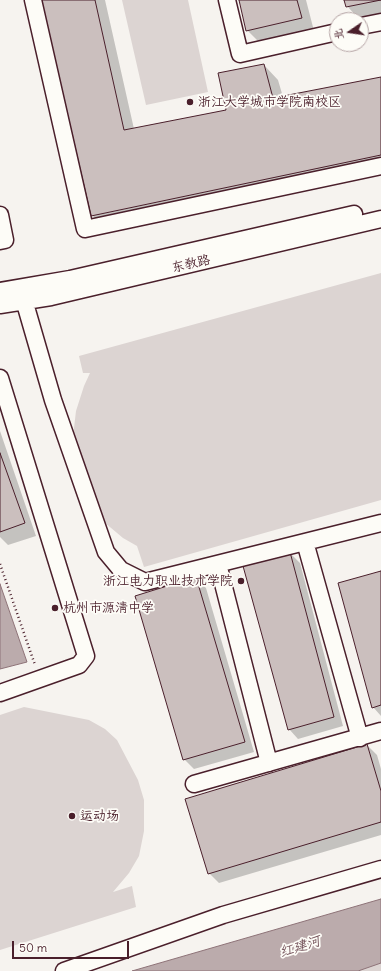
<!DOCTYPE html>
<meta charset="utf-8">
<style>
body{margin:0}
#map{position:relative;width:381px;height:971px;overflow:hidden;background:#f6f3ef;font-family:Delius,"LXGW WenKai TC",sans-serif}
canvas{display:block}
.north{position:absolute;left:329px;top:12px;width:40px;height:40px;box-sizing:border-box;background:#fdfcf7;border:1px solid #b5a4a5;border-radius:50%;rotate:257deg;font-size:11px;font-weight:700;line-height:16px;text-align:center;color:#4a1f2b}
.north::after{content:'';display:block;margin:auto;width:14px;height:18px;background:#4a1f2b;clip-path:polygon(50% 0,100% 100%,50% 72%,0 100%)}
.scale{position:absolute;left:12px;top:941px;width:117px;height:18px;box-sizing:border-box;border:2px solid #4a1f2b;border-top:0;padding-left:5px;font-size:12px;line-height:14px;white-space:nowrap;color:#4a1f2b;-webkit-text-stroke:3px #fdfcf7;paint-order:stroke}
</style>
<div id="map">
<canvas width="381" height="971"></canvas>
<div class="north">北</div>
<div class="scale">50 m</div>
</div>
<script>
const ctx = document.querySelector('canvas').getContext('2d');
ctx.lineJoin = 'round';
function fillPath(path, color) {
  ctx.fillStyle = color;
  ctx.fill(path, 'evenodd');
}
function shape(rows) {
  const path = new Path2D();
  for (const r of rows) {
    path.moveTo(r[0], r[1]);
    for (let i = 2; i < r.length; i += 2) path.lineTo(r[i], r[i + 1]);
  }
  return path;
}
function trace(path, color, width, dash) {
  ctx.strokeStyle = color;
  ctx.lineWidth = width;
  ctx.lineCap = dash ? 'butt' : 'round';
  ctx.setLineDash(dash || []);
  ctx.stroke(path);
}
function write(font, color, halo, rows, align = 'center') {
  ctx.font = font + ' Delius,"LXGW WenKai TC",sans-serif';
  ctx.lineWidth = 3.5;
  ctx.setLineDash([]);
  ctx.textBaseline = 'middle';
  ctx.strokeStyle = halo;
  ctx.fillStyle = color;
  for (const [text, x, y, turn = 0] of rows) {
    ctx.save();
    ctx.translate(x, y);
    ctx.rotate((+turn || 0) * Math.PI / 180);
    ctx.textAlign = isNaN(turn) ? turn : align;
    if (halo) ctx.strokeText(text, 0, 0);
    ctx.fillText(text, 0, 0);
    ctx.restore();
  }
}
fillPath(shape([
 [122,0,188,0,208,92,146,105],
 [381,273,381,500,144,567,137,546,123,538,98,517,72,445,76,411,84,386,90,373,83,373,79,356],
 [24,707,89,720,105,729,117,740,138,780,144,800,144,831,139,856,129,873,113,892,132,886,136,907,0,950,0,715],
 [381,963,381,971,358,971,364,968]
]), '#dcd4d2');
const water = shape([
 [0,584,27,662,0,669,0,584],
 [381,899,381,963,358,971,132,971,381,899]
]);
fillPath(water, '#bbabac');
trace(water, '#8e7378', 1);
fillPath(shape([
 [42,0,105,0,134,129,227,111,264,65,278,80,283,97,381,78,381,172,106,229,92,215],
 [240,0,306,0,314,31,259,42,247,30],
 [345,0,381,0,381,15,359,19,347,6],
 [0,431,36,536,8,545,0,537],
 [290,553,300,563,343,726,298,739,289,729],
 [381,572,381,716,373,707],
 [196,578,206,588,254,752,194,769,184,759],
 [367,745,377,755,381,769,381,835,219,883,209,873]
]), '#0003');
const building = shape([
 [41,0,95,0,124,130,226,110,218,73,264,64,273,98,381,77,381,155,91,216,41,0],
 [239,0,297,0,302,18,246,31,239,0],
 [344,0,381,0,346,7,344,0],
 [0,453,25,523,0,532,0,453],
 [290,552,334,717,288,730,243,566,290,552],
 [381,571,381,705,372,708,338,583,381,571],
 [196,577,245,742,183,760,135,596,196,577],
 [367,744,381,791,381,822,208,874,185,799,367,744]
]);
fillPath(building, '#cbbfbe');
trace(building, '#4a1f2b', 1);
const minor = shape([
 [33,0,85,229,381,166],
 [227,0,240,54,337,32],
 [361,26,381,22],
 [0,215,5,240,0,241],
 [0,291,70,279,354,214],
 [24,300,53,400,106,552,121,570,145,582,381,523],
 [0,305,51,297,381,219],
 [0,378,86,656,79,665,0,693],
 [305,542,360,738],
 [218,564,269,763],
 [194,784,381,731],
 [64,971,223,915,381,869]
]);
trace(minor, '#4a1f2b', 19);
trace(shape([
 [0,564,35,665]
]), '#4a1f2b', 2.5, [1, 3]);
trace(minor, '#fdfcf7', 16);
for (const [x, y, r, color] of [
 [190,102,4,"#4a1f2b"],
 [241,581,4,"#4a1f2b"],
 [55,608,4,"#4a1f2b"],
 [72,816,4,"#4a1f2b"]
]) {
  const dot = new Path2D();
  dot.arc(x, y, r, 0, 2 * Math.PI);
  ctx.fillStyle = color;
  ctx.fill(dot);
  trace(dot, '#fdfcf7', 1.5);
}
write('13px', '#4a1f2b', '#fdfcf7', [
 ["浙江大学城市学院南校区",198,102],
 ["浙江电力职业技术学院",233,581,"right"],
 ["杭州市源清中学",63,608],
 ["运动场",80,816]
], 'left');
write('13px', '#4a1f2b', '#fdfcf7', [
 ["东教路",191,264,-13]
]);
write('italic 14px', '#725058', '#fdfcf7', [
 ["红建河",300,947,-17]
]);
</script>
